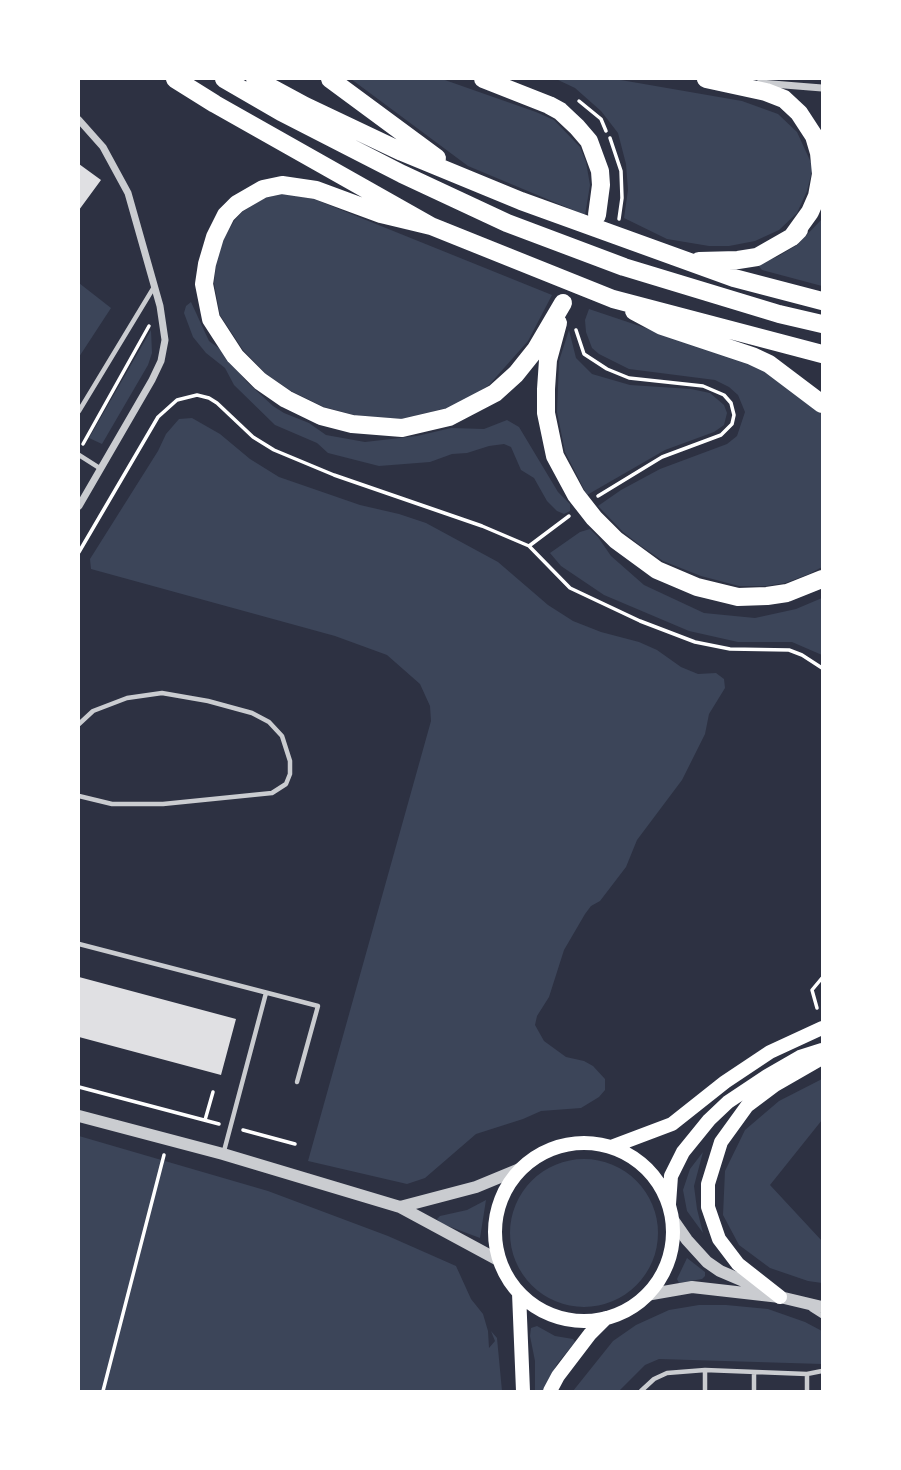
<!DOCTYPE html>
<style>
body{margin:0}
#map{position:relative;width:901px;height:1470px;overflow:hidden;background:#2d3142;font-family:"Crimson Pro",serif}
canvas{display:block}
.frame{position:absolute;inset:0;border:80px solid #fff;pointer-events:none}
</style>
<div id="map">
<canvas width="901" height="1470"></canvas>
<div class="frame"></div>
</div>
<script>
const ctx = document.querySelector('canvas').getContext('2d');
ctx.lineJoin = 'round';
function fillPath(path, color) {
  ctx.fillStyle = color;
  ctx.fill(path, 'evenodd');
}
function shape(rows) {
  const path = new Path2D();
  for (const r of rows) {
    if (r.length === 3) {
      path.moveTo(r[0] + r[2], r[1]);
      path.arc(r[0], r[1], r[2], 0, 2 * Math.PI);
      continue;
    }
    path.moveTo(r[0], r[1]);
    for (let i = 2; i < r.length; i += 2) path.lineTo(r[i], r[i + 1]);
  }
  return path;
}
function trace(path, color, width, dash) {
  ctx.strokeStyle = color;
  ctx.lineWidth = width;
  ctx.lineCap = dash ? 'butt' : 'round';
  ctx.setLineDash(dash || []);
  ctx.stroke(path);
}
fillPath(shape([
 [351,79,442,79,536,112,554,120,580,147,586,162,590,185,585,215,468,166],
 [556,79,615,79,742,101,778,114,797,132,813,167,807,191,797,213,779,230,755,241,729,246,709,246,667,239,624,218,628,190,626,164,618,133,601,111,575,88],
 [283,194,314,199,552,295,528,341,489,385,471,397,447,408,401,419,354,415,324,407,291,391,266,374,243,350,220,315,214,283,216,266,223,240,234,221,242,212,266,197],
 [822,219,822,286,762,270,757,264,777,257,797,245],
 [79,283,111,308,79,357],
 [191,302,209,341,220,349,247,382,273,406,284,413,309,423,326,435,365,442,417,436,451,428,484,429,507,420,519,427,558,492,570,504,570,511,564,514,557,511,547,501,534,478,521,470,511,447,504,444,489,446,467,453,452,454,430,462,379,466,328,453,317,443,275,425,234,385,225,368,206,353,193,337,184,313,186,306],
 [589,309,744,361,766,372,822,414,822,567,809,574,785,583,766,586,739,586,701,576,663,561,641,546,623,532,598,506,621,490,660,469,727,444,737,436,745,412,738,395,729,387,715,380,629,369,599,354,592,348,586,332,585,320],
 [151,330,152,353,148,365,102,444,89,438],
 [569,330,576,358,592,374,630,385,691,389,710,393,724,405,727,413,724,425,714,432,665,450,587,495,565,452,557,412,559,361],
 [192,418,220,434,250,459,279,477,360,505,399,514,426,523,498,562,548,605,573,621,601,632,639,642,657,650,681,667,698,674,716,673,724,679,725,688,709,714,705,734,682,780,637,840,626,867,600,901,591,906,585,914,564,950,549,997,537,1016,535,1025,544,1041,566,1057,584,1061,593,1066,605,1079,605,1090,599,1097,581,1108,541,1111,523,1119,476,1134,425,1178,407,1184,308,1161,431,721,430,706,420,684,387,655,335,636,91,569,90,559,158,451,166,434,179,419],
 [590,529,598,537,611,556,644,585,704,613,755,618,796,609,822,598,822,655,792,642,738,642,689,631,604,595,561,566,550,553,580,532],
 [822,1079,822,1120,770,1185,822,1241,822,1283,808,1281,770,1268,739,1245,723,1215,725,1171,745,1130,779,1101],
 [79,1136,268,1191,388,1236,456,1266,471,1299,483,1314,488,1331,489,1348,495,1341,491,1331,497,1338,502,1391,79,1391],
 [703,1152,694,1186,697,1209,703,1233,687,1211,683,1190,690,1169],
 [584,1233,74],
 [486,1200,480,1238,440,1223,437,1219,440,1216,467,1210],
 [687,1258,705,1272,705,1276,702,1279,679,1283,677,1279],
 [699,1305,726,1305,768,1309,805,1322,822,1331,822,1364,659,1359,645,1365,619,1391,573,1391,613,1341,636,1325,669,1310],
 [537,1326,555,1336,573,1339,575,1342,557,1364,544,1391,535,1391,535,1361,530,1336,531,1328]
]), '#3c4559');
fillPath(shape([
 [79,164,101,180,79,210],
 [79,977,236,1019,221,1075,79,1037]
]), '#e0e0e3');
trace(shape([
 [579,101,601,119,606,131],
 [610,138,621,171,622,198,619,219],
 [576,330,584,354,607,369,629,378,703,386,724,395,731,403,734,415,732,424,721,435,662,457,598,496],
 [83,444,149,326],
 [569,516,529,546,570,588,640,621,695,642,730,649,789,650,802,655,822,668],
 [79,552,158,417,177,400,197,395,209,398,217,403,253,437,274,450,334,475,482,526,529,546],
 [817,1008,812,990,822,978],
 [79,1087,219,1124],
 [205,1120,213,1092],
 [243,1130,295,1144],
 [103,1391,164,1155]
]), '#fff', 3.5);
trace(shape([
 [79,411,154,287],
 [79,455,101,469],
 [79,724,93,711,127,698,162,693,208,701,252,713,269,722,282,736,290,761,290,774,286,784,272,793,163,804,112,804,79,796],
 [79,944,318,1006,297,1082],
 [224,1151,266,993],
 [811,1309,822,1316],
 [705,1370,705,1391],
 [754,1372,754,1391],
 [641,1391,654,1379,667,1373,705,1370,807,1374,822,1371],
 [807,1391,807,1375]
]), '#caccd0', 4.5);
trace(shape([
 [760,83,822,88],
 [79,120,103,147,128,193,160,306,165,340,161,361,152,380,79,506]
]), '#caccd0', 7);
trace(shape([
 [79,1116,223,1154,400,1207,500,1261],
 [400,1207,476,1187,522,1168],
 [671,1217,687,1240,707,1262,720,1271,767,1291],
 [646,1295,692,1287,780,1297,822,1307]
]), '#caccd0', 12);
trace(shape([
 [584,1232,89],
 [611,1147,672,1124,725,1082,770,1052,822,1028],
 [669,1204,671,1176,683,1152,709,1120,728,1102,767,1076,800,1057,822,1050],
 [519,1293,523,1391],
 [780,1297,738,1264,719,1239,708,1207,708,1184,721,1142,747,1106,775,1085,822,1058],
 [550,1391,558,1376,590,1334,606,1318]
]), '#fff', 14);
trace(shape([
 [175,79,215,104,431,226,613,299,822,354],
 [224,79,281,112,402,174,507,223,624,267,779,314,822,324],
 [255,79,305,106,402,152,521,201,734,278,822,301],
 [330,79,437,158],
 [483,79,549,105,560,111,577,127,589,141,600,171,601,185,597,215],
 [706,79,766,92,784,99,799,113,814,136,819,153,821,174,817,196,810,212,792,237],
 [431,226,381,214,316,190,282,185,263,189,237,204,226,215,215,237,207,264,204,284,211,319,235,356,260,381,286,399,321,416,352,424,402,428,449,417,495,393,516,374,536,349,563,303],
 [699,261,738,260,757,257,792,237,799,230],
 [634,311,662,326,752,356,769,364,822,404],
 [558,323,548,360,546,389,546,413,555,456,576,495,594,518,616,540,657,570,697,587,738,597,767,596,787,593,822,579]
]), '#fff', 18);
</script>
